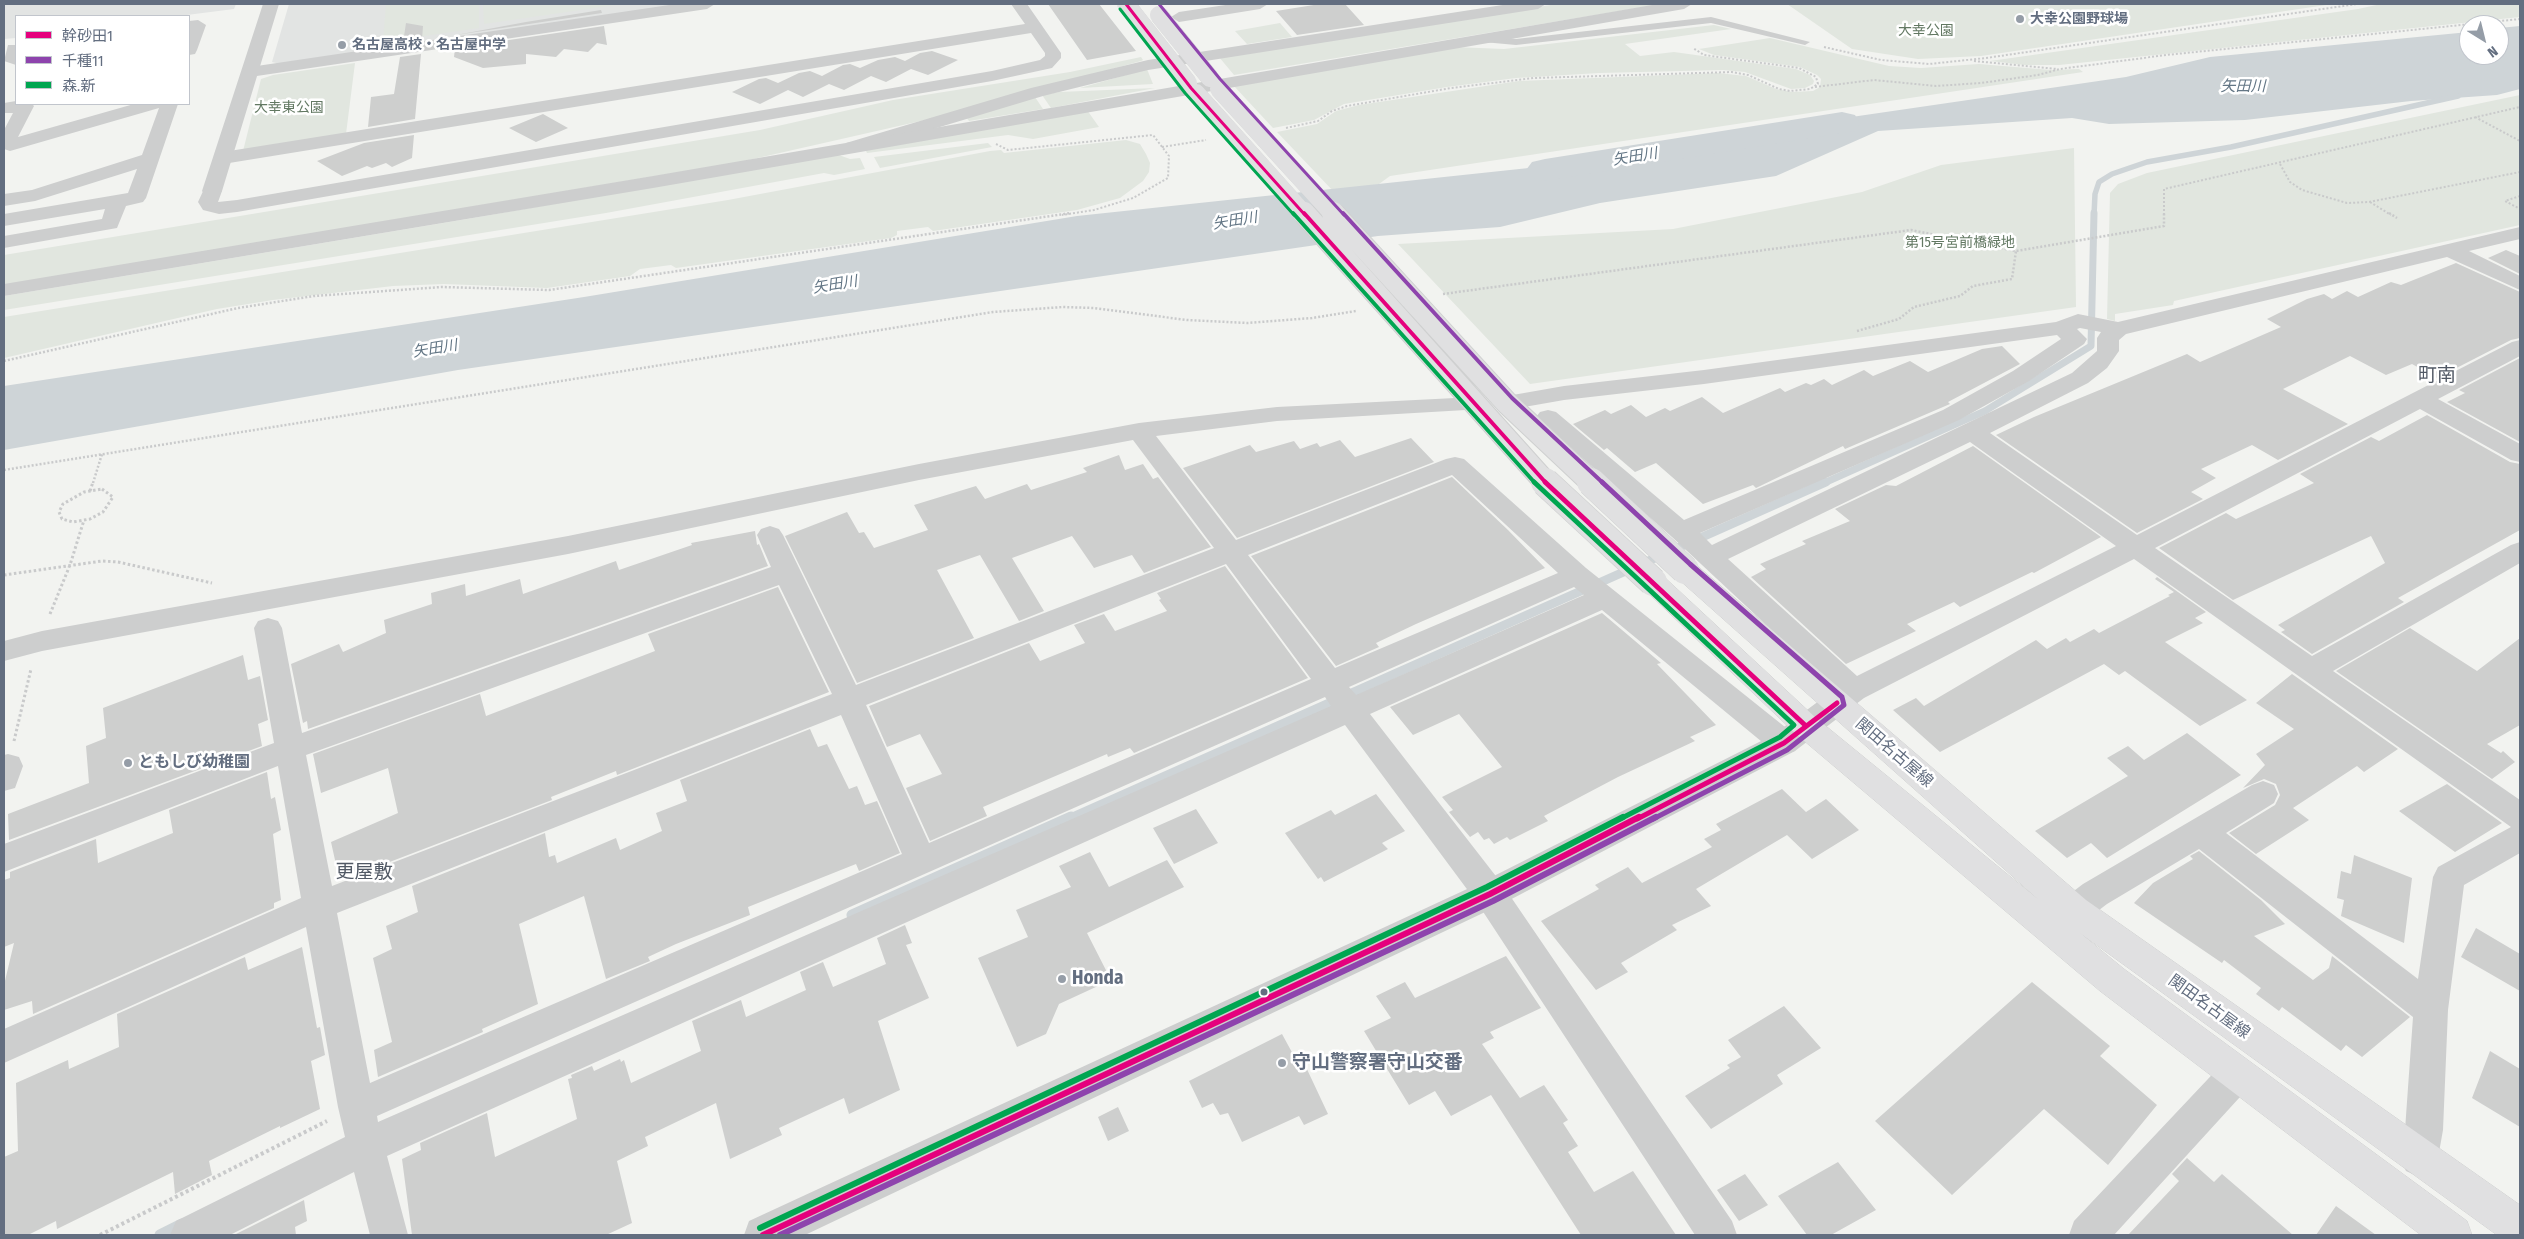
<!DOCTYPE html>
<meta charset="utf-8">
<style>
body{margin:0}
#map{position:relative;width:2524px;height:1239px;overflow:hidden;background:#f2f3f0;font-family:"Fira Sans Condensed","Noto Sans JP",sans-serif}
canvas{display:block}
.frame{position:absolute;inset:0;border:5px solid #636e80;pointer-events:none}
.legend{position:absolute;left:15px;top:15px;width:175px;height:90px;box-sizing:border-box;background:#fff;border:1px solid #c1c5cc;margin:0;padding:6px 9px;list-style:none;font-size:15px;color:#636e80}
.legend li{display:flex;align-items:center;gap:10px;height:25px}
.legend b{width:25px;border:1px solid #c1c5cc}
.north{position:absolute;left:2459px;top:15px;width:50px;height:50px;box-sizing:border-box;background:#fff;border:1px solid #c1c5cc;border-radius:50%;rotate:144deg;font-size:14px;font-weight:700;line-height:20px;text-align:center;color:#636e80}
.north::after{content:'';display:block;margin:auto;width:18px;height:22px;background:#959da7;clip-path:polygon(50% 0,100% 100%,50% 72%,0 100%)}
</style>
<div id="map">
<canvas width="2524" height="1239"></canvas>
<div class="frame"></div>
<ul class="legend">
<li><b style="height:6px;background:#e5007d"></b>幹砂田1</li>
<li><b style="height:6px;background:#8e44ad"></b>千種11</li>
<li><b style="height:6px;background:#00a651"></b>森.新</li>
</ul>
<div class="north">N</div>
</div>
<script>
const ctx = document.querySelector('canvas').getContext('2d');
ctx.lineJoin = 'round';
function fillPath(path, color) {
  ctx.fillStyle = color;
  ctx.fill(path, 'evenodd');
}
function shape(rows) {
  const path = new Path2D();
  for (const r of rows) {
    path.moveTo(r[0], r[1]);
    for (let i = 2; i < r.length; i += 2) path.lineTo(r[i], r[i + 1]);
  }
  return path;
}
function trace(path, color, width, dash) {
  ctx.strokeStyle = color;
  ctx.lineWidth = width;
  ctx.lineCap = dash ? 'butt' : 'round';
  ctx.setLineDash(dash || []);
  ctx.stroke(path);
}
function write(font, color, halo, rows, align = 'center') {
  ctx.font = font + ' "Fira Sans Condensed","Noto Sans JP",sans-serif';
  ctx.lineWidth = 5;
  ctx.setLineDash([]);
  ctx.textBaseline = 'middle';
  ctx.strokeStyle = halo;
  ctx.fillStyle = color;
  for (const [text, x, y, turn = 0] of rows) {
    ctx.save();
    ctx.translate(x, y);
    ctx.rotate((+turn || 0) * Math.PI / 180);
    ctx.textAlign = isNaN(turn) ? turn : align;
    if (halo) ctx.strokeText(text, 0, 0);
    ctx.fillText(text, 0, 0);
    ctx.restore();
  }
}
fillPath(shape([
 [4,4,236,4,234,9,179,16,16,16,16,38,4,39],
 [289,4,684,4,280,64,272,62]
]), '#e2e4e3');
fillPath(shape([
 [386,4,479,4,479,28,383,42],
 [483,4,615,4,615,5,484,24],
 [1557,4,1662,4,1234,75,1219,57],
 [1787,4,2333,4,1981,56,1918,59,1852,49],
 [2381,4,2520,4,2520,17,2059,65,2025,65,1990,61,2358,9],
 [1280,23,1292,37,1247,44,1235,31],
 [1714,25,1731,29,1625,44,1640,56,1674,52,1796,69,1810,75,1814,81,1813,84,1805,88,1791,89,1745,72,1723,70,1599,73,1516,78,1447,87,1344,104,1314,120,1273,128,1233,85,1454,47,1504,49],
 [1770,38,1889,66,1921,68,1979,64,2051,70,2079,69,2083,72,1390,176,1379,184,1335,193,1277,132,1317,124,1336,111,1359,105,1519,81,1718,73,1746,76,1776,89,1792,92,1813,91,1820,87,1821,79,1817,75,1800,67,1714,55,1699,49],
 [1141,57,1143,60,1141,61,934,118,740,162,4,285,4,255,760,130,893,100,1070,72],
 [355,63,346,134,243,151,261,79,273,75],
 [1147,69,1153,84,1080,88],
 [1155,88,1051,108,1042,95,1059,92],
 [2520,95,2520,225,2174,301,2173,305,2115,314,2115,321,2107,319,2110,193,2118,184,2147,173],
 [1035,97,1043,109,969,121,966,117],
 [1087,110,1099,127,1033,139,1008,135,867,153,865,149],
 [1126,140,1140,144,1146,154,1150,163,1149,172,1143,181,1120,198,1077,210,933,231,928,227,897,231,897,235,891,238,676,268,671,265,640,269,630,276,547,288,444,284,393,286,273,300,217,309,4,358,4,317,728,200,990,151,1001,150,1004,153],
 [988,143,992,147,880,168,874,157],
 [2074,148,2076,307,1530,384,1398,244,1673,229,1862,192,1941,165],
 [836,154,850,159,860,158,865,169,834,175,824,173,606,213,4,310,4,296,479,217]
]), '#e1e6df');
fillPath(shape([
 [2520,26,2520,89,2497,95,2411,101,2245,120,2109,124,2072,118,1878,131,1776,176,1600,203,1500,227,1378,236,458,370,4,450,4,386,584,297,1077,216,1717,148,1824,121,2126,77,2210,57,2469,32,2469,55,2499,55,2499,28]
]), '#ced4d7');
trace(shape([
 [2094,215,2095,194,2099,182,2112,174,2147,162,2231,147,2458,96]
]), '#ced4d7', 5.5);
trace(shape([
 [1824,483,1985,411,2091,346,2094,213]
]), '#ced4d7', 7);
trace(shape([
 [1068,819,1826,482]
]), '#ced4d7', 9);
trace(shape([
 [852,915,1071,817],
 [160,1235,182,1224]
]), '#ced4d7', 11);
fillPath(shape([
 [1842,112,1855,115,1860,123,1855,131,1545,181,1532,178,1526,170,1532,162,1545,159,1842,112]
]), '#ced4d7');
fillPath(shape([
 [1048,4,1099,4,1136,51,1087,60],
 [1320,4,1345,4,1364,25,1297,35,1276,11],
 [601,10,602,13,456,35,526,22],
 [406,23,423,26,422,40,403,43],
 [604,26,607,45,597,43,588,52,564,49,556,57,526,54,526,64,483,68,454,57,455,48],
 [932,51,958,60,928,75,911,69,886,82,871,76,844,90,829,84,803,97,788,90,760,104,732,92,759,79,766,78,778,83,799,73,810,71,822,76,843,65,850,64,860,68,878,60,895,57,905,61,920,53],
 [421,54,415,119,368,127,371,97,394,94,400,57],
 [543,114,568,128,536,142,509,128],
 [414,135,412,158,392,167,386,163,372,168,367,166,342,176,317,161,364,143],
 [2506,250,2520,256,2520,274,2488,258],
 [2456,263,2520,292,2520,338,2511,340,2437,378,2412,364,2386,375,2350,356,2283,389,2348,424,2278,460,2252,445,2201,469,2216,478,2191,492,2203,499,2137,533,1996,435,2034,417,2187,354,2200,362,2281,327,2267,319,2307,299,2324,294,2332,299,2347,291,2358,297,2391,282,2401,285],
 [2002,346,2020,364,1948,402,1950,404,1845,449,1843,446,1756,488,1753,485,1703,504,1656,463,1635,472,1607,448,1604,450,1573,424,1605,410,1611,414,1631,405,1646,417,1665,408,1670,411,1702,397,1723,413,1780,388,1785,392,1806,383,1811,385,1824,379,1832,385,1864,370,1873,376,1910,361,1928,372,1982,349],
 [2520,358,2520,442,2447,402,2465,393,2459,390],
 [2427,415,2510,462,2520,464,2520,530,2398,598,2404,602,2312,654,2281,632,2285,630,2278,625,2385,563,2371,536,2233,600,2159,548,2226,513,2236,519,2314,483,2300,474,2371,437,2379,441],
 [1411,438,1434,462,1237,538,1183,468,1250,445,1256,452,1294,441,1300,449,1317,443,1320,447,1340,440,1355,457],
 [1973,446,2101,537,2034,573,2032,572,1960,607,1954,602,1907,624,1916,631,1846,664,1751,577,1766,569,1760,564,1806,544,1802,541,1850,521,1835,509,1886,485,1896,486],
 [1119,455,1125,470,1143,464,1153,479,1158,477,1211,547,1144,573,1132,555,1094,568,1072,536,1012,558,1044,611,1019,621,980,555,937,570,974,638,857,683,785,536,847,512,859,533,864,532,874,548,928,530,914,505,976,486,985,499,1027,484,1031,490,1087,472,1083,468],
 [1452,477,1508,530,1545,568,1416,624,1376,643,1379,647,1336,666,1251,556],
 [755,531,757,545,759,544,768,566,308,729,307,721,303,723,291,664,339,644,343,652,386,633,384,620,432,604,431,593,465,584,466,596,520,579,523,594,616,561,619,570,692,545,691,543],
 [1225,566,1308,678,1134,753,1130,748,1108,757,1107,754,1018,792,983,807,987,816,930,841,906,788,942,774,920,734,887,747,869,706,1029,643,1040,661,1085,643,1074,625,1104,614,1115,631,1167,611,1159,600,1161,599,1157,593],
 [2157,577,2206,612,2195,618,2203,623,2165,642,2247,700,2200,726,2125,671,2119,675,2104,664,1940,752,1893,710,1916,698,1924,706,2036,640,2047,649,2066,638,2070,642,2094,629,2099,633,2170,596,2168,595,2174,592,2155,579],
 [778,587,829,692,617,775,616,771,551,797,552,800,366,871,365,867,339,878,331,842,398,813,388,768,321,793,313,754,480,694,486,716,655,651,648,634],
 [1602,613,1661,663,1657,664,1716,725,1690,737,1695,741,1618,777,1544,816,1548,821,1510,840,1507,837,1494,844,1489,838,1484,840,1478,832,1470,837,1449,812,1453,810,1442,797,1502,767,1459,714,1413,735,1390,707],
 [2410,628,2477,671,2520,638,2520,725,2487,744,2501,753,2503,751,2515,762,2492,779,2336,671],
 [243,655,248,680,260,676,268,720,258,724,262,746,9,840,8,814,89,783,86,746,106,738,103,708],
 [2292,674,2398,749,2364,772,2357,766,2293,808,2309,820,2256,854,2229,833,2275,805,2280,795,2276,784,2264,779,2243,788,2265,765,2256,754,2294,729,2256,703],
 [810,729,818,747,827,744,849,789,857,786,865,805,877,801,900,853,859,871,856,864,748,907,750,915,676,944,648,957,650,961,606,979,584,896,519,924,538,1004,482,1029,483,1032,378,1077,374,1050,392,1042,373,958,392,949,386,926,418,912,412,886,545,833,549,857,555,855,557,863,616,838,620,850,662,831,656,813,687,801,680,780],
 [2187,733,2241,775,2107,858,2091,843,2067,858,2035,831,2128,776,2107,758,2128,746,2144,760],
 [267,772,271,799,275,797,281,830,273,834,281,900,274,903,274,908,33,1014,32,1001,4,1010,4,985,14,943,4,947,4,880,10,878,10,872,96,839,98,863,173,833,169,810],
 [2447,784,2502,823,2455,852,2399,811],
 [1782,789,1806,812,1826,799,1859,830,1812,859,1787,835,1696,889,1711,906,1672,925,1677,930,1621,963,1628,972,1596,990,1541,921,1599,889,1595,885,1628,867,1642,883,1712,847,1704,839,1721,830,1716,824],
 [1376,794,1405,831,1382,843,1388,849,1324,882,1321,877,1318,879,1285,833,1331,810,1335,815],
 [1196,809,1218,843,1174,864,1153,828],
 [2199,851,2261,900,2285,924,2254,936,2313,980,2329,968,2332,956,2410,1017,2362,1057,2346,1045,2341,1051,2282,1007,2279,1011,2256,994,2261,988,2224,960,2222,963,2134,903,2153,883,2193,859,2190,856],
 [1090,852,1109,887,1167,860,1184,887,1087,933,1111,980,1059,1004,1046,1034,1017,1047,978,958,1028,937,1016,910,1071,887,1059,866],
 [2354,855,2412,878,2404,943,2341,916,2344,900,2337,898,2341,871,2351,874],
 [905,925,912,943,906,945,929,998,878,1021,900,1090,849,1114,844,1098,779,1128,782,1135,730,1159,716,1103,645,1137,648,1146,617,1161,632,1223,606,1235,412,1235,402,1159,421,1150,420,1143,487,1113,495,1157,577,1119,568,1079,572,1078,571,1075,592,1066,594,1071,620,1059,621,1062,624,1060,631,1083,701,1051,692,1021,741,1000,746,1017,806,990,800,972,823,962,833,987,886,964,877,938],
 [2476,928,2520,954,2520,991,2461,957],
 [302,947,317,1028,320,1027,325,1055,311,1061,320,1109,280,1128,280,1126,209,1161,212,1175,175,1194,173,1172,57,1229,56,1221,28,1235,4,1235,4,1157,18,1151,16,1083,68,1060,69,1069,119,1047,117,1014,245,957,248,970],
 [1506,956,1541,1008,1490,1032,1494,1038,1482,1044,1520,1098,1544,1085,1568,1120,1563,1123,1578,1146,1568,1152,1594,1192,1633,1171,1676,1235,1581,1235,1491,1095,1451,1116,1435,1091,1409,1105,1364,1031,1391,1018,1376,996,1405,982,1415,998],
 [2032,982,2110,1046,2100,1056,2157,1105,2108,1165,2044,1109,1952,1195,1875,1121],
 [1784,1006,1821,1048,1777,1075,1783,1084,1711,1129,1685,1096,1730,1068,1727,1065,1741,1057,1728,1040],
 [1282,1034,1300,1067,1305,1065,1328,1114,1304,1125,1299,1116,1242,1142,1228,1113,1220,1115,1213,1103,1202,1108,1189,1081],
 [2490,1051,2520,1069,2520,1127,2472,1098],
 [1118,1107,1129,1131,1108,1141,1098,1117],
 [2187,1158,2214,1182,2222,1174,2293,1235,2128,1235,2179,1181,2172,1174],
 [1838,1162,1876,1210,1831,1235,1807,1235,1778,1196],
 [1745,1174,1768,1205,1739,1221,1717,1190],
 [304,1200,307,1221,295,1227,296,1235,234,1235],
 [2336,1206,2376,1235,2316,1235]
]), '#cecfce');
const primary = shape([
 [1685,561,1694,563,2086,900,2520,1205,2520,1235,2497,1235,2080,933,2124,969,2467,1221,2472,1235,2421,1235,2100,991,1796,734,1644,589,1640,582,1644,575,1653,572,1662,575,1816,718,2039,900,1676,577,1672,570,1676,563,1685,561]
]);
trace(primary, '#cfd0d0', 1);
trace(shape([
 [1824,47,1881,60,1929,64,1986,58,2357,4],
 [1974,61,2057,69],
 [1815,87,1874,80,1936,86,1981,83,2038,75,2060,69,2166,55,2520,19],
 [2475,117,2520,141],
 [1286,128,1318,121,1332,111,1347,106,1451,88,1534,78,1732,72,1748,75,1779,89,1790,91,1810,89,1818,84,1816,77,1799,68,1704,55,1693,48],
 [996,144,1008,150,1153,135,1169,156,1168,178,1133,198,1094,210,1062,215],
 [1162,147,1206,140],
 [2280,164,2290,182,2302,190,2347,203,2369,202,2520,172],
 [2520,196,2505,201,2520,209],
 [2370,202,2391,215],
 [2164,215,2164,189,2520,107]
]), '#c9cacb', 2, [2, 2]);
trace(shape([
 [2389,213,2397,218],
 [1443,294,1911,230,2016,251,2164,226,2164,213],
 [1857,331,1899,319,1914,307,1960,296,1973,286,2012,279,2016,251],
 [4,361,238,308,314,296,442,287,549,290,1071,213],
 [4,470,993,312,1063,307,1094,308,1187,320,1247,323,1312,318,1356,311],
 [93,483,102,454]
]), '#c9cacb', 2.5, [2, 2]);
trace(shape([
 [102,489,113,497,103,512,90,519,73,522,62,519,59,512,63,504,84,492,102,489],
 [90,491,93,482],
 [4,575,102,561,118,562,212,583],
 [50,614,70,565,84,520],
 [14,741,31,669]
]), '#c9cacb', 3, [2.5, 2.5]);
trace(shape([
 [100,1235,327,1121]
]), '#c9cacb', 4, [3, 3]);
fillPath(shape([
 [1711,17,1810,42,1805,45,1711,23,1516,45,1483,42,1478,39,1483,36,1516,39,1711,17]
]), '#cdcece');
fillPath(shape([
 [676,4,715,4,707,9,250,77,244,76,241,72,244,68,250,67,676,4],
 [1011,4,1027,4,1061,53,1061,58,1052,68,992,81,237,212,219,214,203,210,198,202,205,187,212,185,219,187,222,191,218,202,237,200,992,71,1040,60,1045,56,1045,53,1031,33,223,164,216,162,214,158,216,154,223,152,1025,24,1011,4],
 [1232,4,1268,4,1260,9,1179,22,1171,17,1179,12,1232,4],
 [1509,4,1546,4,1538,9,1148,70,1043,96,860,151,846,151,844,147,846,143,1031,88,1148,60,1509,4],
 [198,20,206,25,197,50,195,54,189,55,189,21,198,20],
 [8,45,16,45,16,65,4,61,8,45],
 [16,101,16,104,32,104,34,106,18,137,134,104,178,104,146,198,143,202,126,206,117,228,4,248,4,236,102,219,105,209,4,226,4,214,128,193,137,169,35,201,4,206,4,194,32,190,142,155,159,108,10,151,4,149,4,130,13,113,4,113,4,103,16,101],
 [2520,227,2520,239,2469,251,2520,276,2520,290,2447,257,2126,334,2119,340,2119,351,2107,368,2088,383,1990,433,2137,535,2512,342,2520,340,2520,356,2438,399,2520,444,2520,462,2511,460,2420,409,2155,548,2312,656,2511,545,2520,542,2520,563,2333,671,2520,800,2520,853,2464,885,2448,1010,2443,1130,2438,1158,2432,1171,2419,1177,2406,1171,2400,1158,2405,1130,2413,1017,2199,849,2107,904,2086,920,2074,924,2062,920,2058,910,2062,900,2083,884,2252,785,2263,781,2274,785,2278,794,2274,803,2226,833,2418,979,2433,877,2438,867,2511,827,2134,559,1864,698,1847,711,1837,714,1827,711,1822,703,1827,695,1835,689,1672,537,1536,417,1540,412,1548,410,1556,412,1684,520,1943,410,2013,371,2061,339,2057,335,1704,384,1564,400,1507,410,1499,408,1495,403,1499,398,1507,396,1564,386,1704,370,2056,322,2078,314,2118,322,2520,227],
 [2080,328,2101,332,2097,338,2097,351,2072,373,1712,545,1700,533,1959,420,2029,381,2084,344,2087,339,2077,329,2080,328],
 [1970,442,2116,546,1857,676,1728,559,1970,442],
 [1475,397,1483,399,1487,404,1483,409,1277,421,1156,436,1236,540,1446,459,1455,457,1464,459,1586,568,1795,735,1799,743,1795,751,1784,755,1773,751,1602,610,1370,714,1502,884,1732,1221,1737,1235,1695,1235,1478,904,1345,725,387,1156,408,1235,370,1235,354,1172,230,1235,170,1235,176,1221,345,1137,338,1107,306,927,4,1063,4,1029,301,898,278,766,4,872,4,844,274,743,254,628,258,621,268,618,278,621,282,628,302,733,771,567,757,535,761,529,770,526,779,529,783,535,856,685,1214,548,1133,440,919,480,568,554,42,651,4,661,4,641,42,631,568,536,919,464,1139,423,1277,407,1475,397],
 [1452,475,1558,573,1335,668,1248,555,1452,475],
 [1226,564,1311,679,929,843,866,705,1226,564],
 [779,585,832,694,332,886,306,755,779,585],
 [1574,587,1584,595,1356,695,1349,687,1574,587],
 [1325,697,1331,706,378,1122,377,1116,1325,697],
 [841,715,902,854,370,1083,337,913,841,715],
 [8,754,19,757,23,766,15,788,4,791,4,755,8,754],
 [2237,1057,2250,1062,2255,1074,2250,1086,2114,1235,2069,1235,2074,1221,2224,1062,2237,1057]
]), '#cdcece');
fillPath(shape([
 [263,4,279,4,222,191,219,195,205,195,202,191,263,4],
 [1658,4,1692,4,1684,9,653,188,4,296,4,284,653,176,1658,4],
 [1837,692,1847,695,1852,703,1847,711,1795,751,1502,904,805,1235,744,1235,749,1221,1478,884,1773,735,1827,695,1837,692]
]), '#cdcece');
fillPath(primary, '#e0e0e1');
const primaryBridgeFar2 = shape([
 [1126,4,1188,83],
 [1159,15,1210,78],
 [1219,89,1334,215],
 [1196,93,1305,215]
]);
const primaryBridgeFar1 = shape([
 [1304,213,1546,483],
 [1333,213,1507,403,1592,483]
]);
const primaryBridge = shape([
 [1545,482,1653,582],
 [1591,482,1685,570]
]);
trace(primaryBridgeFar2, '#cfd0d0', 18, []);
trace(primaryBridgeFar1, '#cfd0d0', 24, []);
trace(primaryBridge, '#cfd0d0', 29, []);
trace(primaryBridgeFar2, '#e0e0e1', 18);
trace(primaryBridgeFar1, '#e0e0e1', 22);
trace(primaryBridge, '#e0e0e1', 28);
trace(shape([
 [1126,4,1191,88,1305,215]
]), '#e5007d', 3);
trace(shape([
 [1304,213,1546,483]
]), '#e5007d', 4);
trace(shape([
 [1545,482,1806,726],
 [1637,819,1784,743,1837,703]
]), '#e5007d', 5);
trace(shape([
 [763,1235,1490,894,1639,817]
]), '#e5007d', 6);
trace(shape([
 [1159,4,1220,79,1344,215]
]), '#8e44ad', 3);
trace(shape([
 [1343,213,1512,398,1603,483]
]), '#8e44ad', 4);
trace(shape([
 [1602,482,1690,564,1842,697,1844,705,1787,750,1653,819]
]), '#8e44ad', 5);
trace(shape([
 [780,1235,1493,901,1656,817]
]), '#8e44ad', 6);
trace(shape([
 [1120,9,1185,93,1294,215]
]), '#00a651', 3);
trace(shape([
 [1293,213,1535,483]
]), '#00a651', 4);
trace(shape([
 [1534,482,1794,725,1780,737,1620,819]
]), '#00a651', 5);
trace(shape([
 [760,1228,1487,887,1623,817]
]), '#00a651', 6);
for (const [x, y, r, color] of [
 [2020,19,5,"#959da7"],
 [342,45,5,"#959da7"],
 [128,763,5,"#959da7"],
 [1062,979,5,"#959da7"],
 [1264,992,4.5,"#636e80"],
 [1282,1063,5,"#959da7"]
]) {
  const dot = new Path2D();
  dot.arc(x, y, r, 0, 2 * Math.PI);
  ctx.fillStyle = color;
  ctx.fill(dot);
  trace(dot, '#fff', 2);
}
write('bold 14px', '#636e80', '#fff', [
 ["大幸公園野球場",2030,19],
 ["名古屋高校・名古屋中学",352,45]
], 'left');
write('14px', '#627862', '#fff', [
 ["大幸公園",1926,31],
 ["大幸東公園",289,108],
 ["第15号宮前橋緑地",1960,243]
]);
write('italic 15px', '#637685', '#fff', [
 ["矢田川",2243,87],
 ["矢田川",1635,157,-9],
 ["矢田川",1235,221,-9],
 ["矢田川",835,285,-9],
 ["矢田川",435,349,-9]
]);
write('16px', '#636e80', '#fff', [
 ["関田名古屋線",1894,753,41],
 ["関田名古屋線",2209,1007,36]
]);
write('bold 16px', '#636e80', '#fff', [
 ["ともしび幼稚園",138,763]
], 'left');
write('19px', '#515965', '#fff', [
 ["町南",2437,376],
 ["更屋敷",364,873]
]);
write('bold 19px', '#636e80', '#fff', [
 ["Honda",1072,979],
 ["守山警察署守山交番",1292,1063]
], 'left');
</script>
